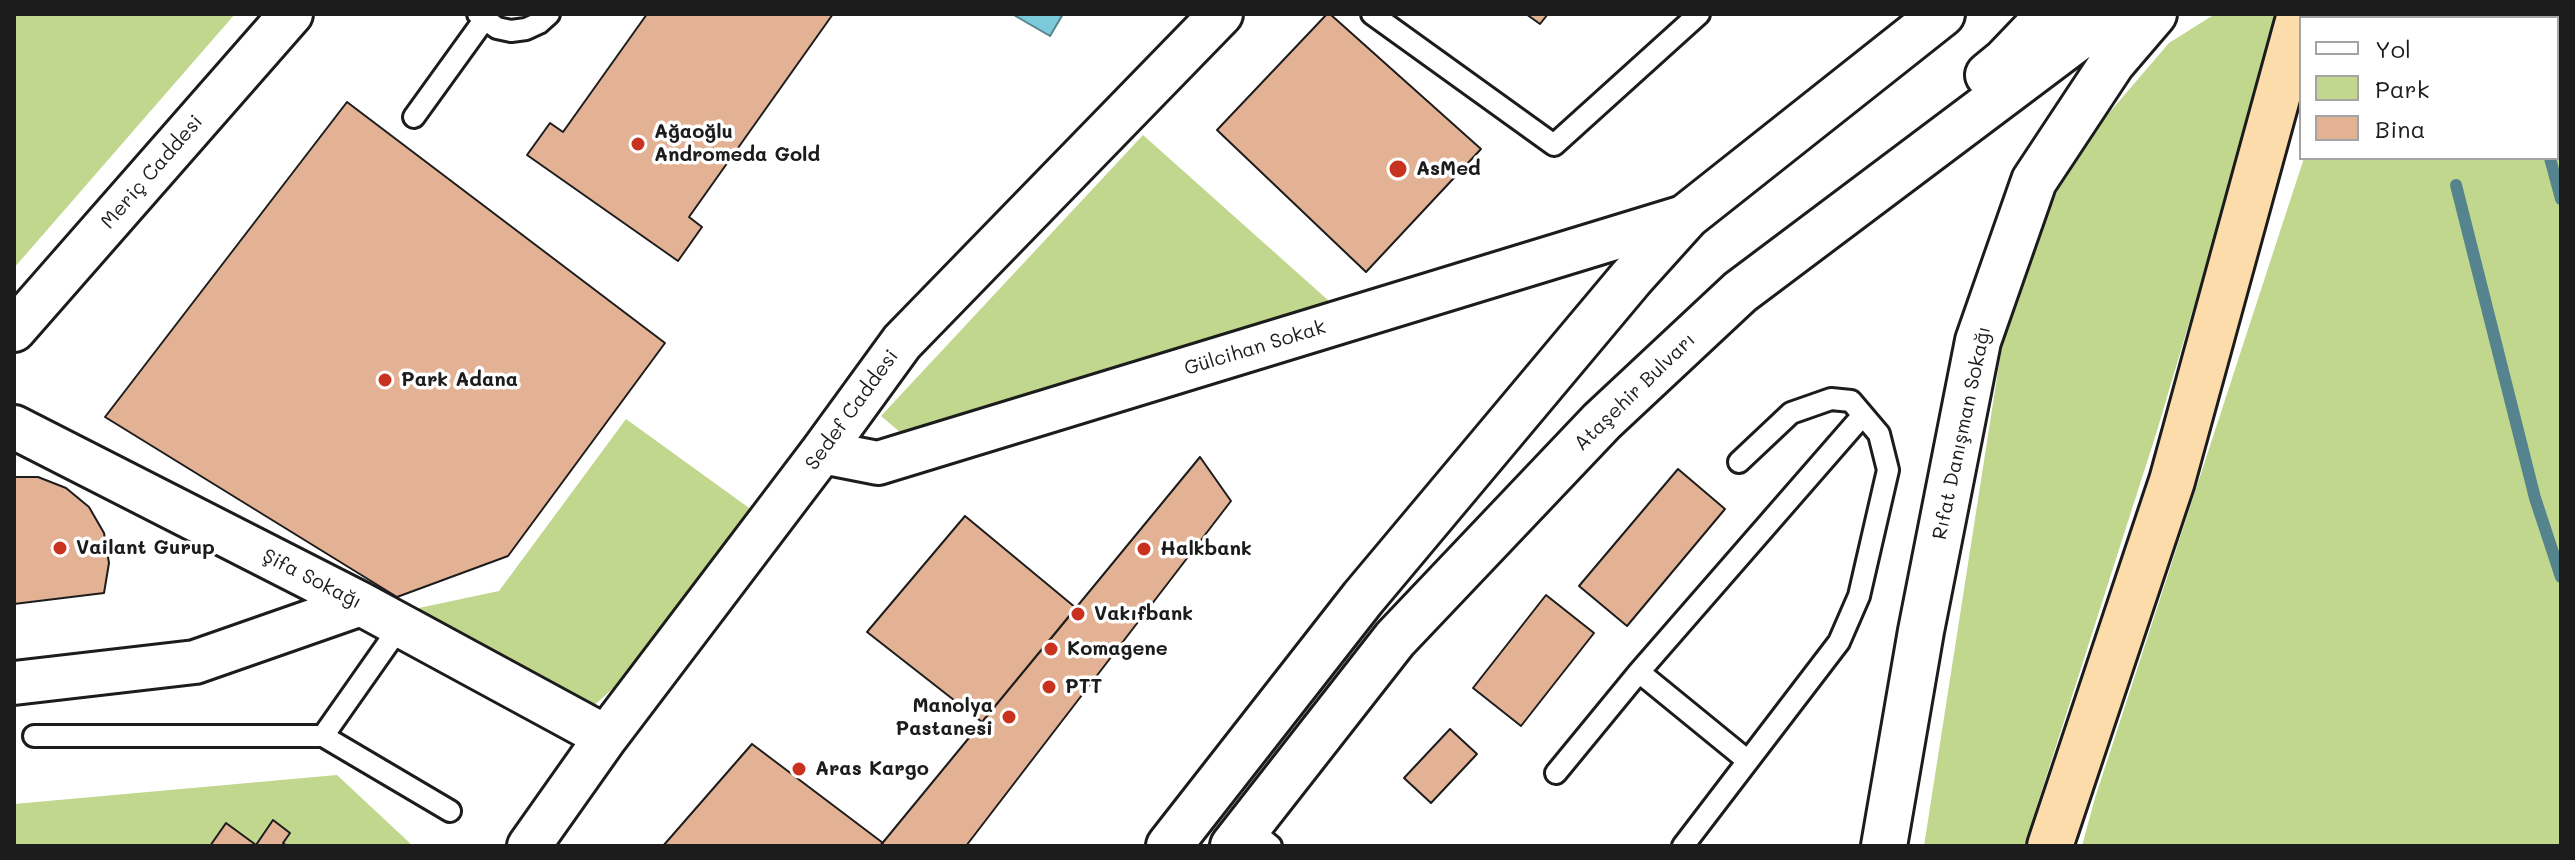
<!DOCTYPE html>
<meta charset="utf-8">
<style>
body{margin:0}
#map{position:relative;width:2575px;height:860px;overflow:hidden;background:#fff;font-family:Mali,sans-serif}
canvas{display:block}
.frame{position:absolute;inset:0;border:16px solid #1c1c1c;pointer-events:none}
.legend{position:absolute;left:2299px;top:16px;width:260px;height:144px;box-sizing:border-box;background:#fff;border:2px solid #a4a4a4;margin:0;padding:10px 14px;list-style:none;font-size:24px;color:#1c1c1c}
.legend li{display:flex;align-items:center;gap:16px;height:40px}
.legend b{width:40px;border:2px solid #a4a4a4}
</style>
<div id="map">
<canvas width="2575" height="860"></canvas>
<div class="frame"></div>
<ul class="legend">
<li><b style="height:10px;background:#fff"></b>Yol</li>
<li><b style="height:22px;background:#c0d78d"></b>Park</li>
<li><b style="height:22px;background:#e3b294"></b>Bina</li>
</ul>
</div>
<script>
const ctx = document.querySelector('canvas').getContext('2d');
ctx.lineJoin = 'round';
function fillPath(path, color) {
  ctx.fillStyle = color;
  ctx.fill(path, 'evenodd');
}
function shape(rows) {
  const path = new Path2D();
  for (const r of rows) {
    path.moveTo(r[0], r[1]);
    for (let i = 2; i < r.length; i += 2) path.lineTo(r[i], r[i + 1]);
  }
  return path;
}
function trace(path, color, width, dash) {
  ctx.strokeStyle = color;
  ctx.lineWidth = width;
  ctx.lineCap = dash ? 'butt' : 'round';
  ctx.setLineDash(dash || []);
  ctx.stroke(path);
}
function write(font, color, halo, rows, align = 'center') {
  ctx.font = font + ' Mali,sans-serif';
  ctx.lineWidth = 7;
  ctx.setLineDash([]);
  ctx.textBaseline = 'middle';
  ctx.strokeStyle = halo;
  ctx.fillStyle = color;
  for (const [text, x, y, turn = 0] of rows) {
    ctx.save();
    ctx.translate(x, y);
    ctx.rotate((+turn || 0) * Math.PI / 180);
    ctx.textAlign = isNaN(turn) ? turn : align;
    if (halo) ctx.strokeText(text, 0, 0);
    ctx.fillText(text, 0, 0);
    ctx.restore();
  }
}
fillPath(shape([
 [14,14,235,14,14,268],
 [2215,14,2281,14,2156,434,2024,846,1924,846,2008,307,2072,156,2169,43],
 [2344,14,2561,14,2561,846,2082,846,2095,798,2304,158,2557,158,2557,18,2343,18],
 [1143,135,1338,309,900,432,881,416],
 [626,419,756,513,645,660,590,709,400,612,499,591],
 [337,775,413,846,14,846,14,804]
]), '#c0d78d');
const water = shape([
 [1012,14,1063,14,1050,36,1012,14]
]);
fillPath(water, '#7ccada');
trace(water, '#56848e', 2);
trace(shape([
 [2512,14,2513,18],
 [2550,158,2561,199],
 [2456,185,2535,498,2561,577]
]), '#56848e', 12);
const building = shape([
 [647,14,833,14,689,217,702,227,678,261,527,155,550,123,563,132,647,14],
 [1327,14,1330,14,1481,149,1366,272,1217,130,1327,14],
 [1526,14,1548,14,1540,24,1526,14],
 [347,102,665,343,508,556,397,597,105,417,347,102],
 [1200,457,1231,501,966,846,880,846,1200,457],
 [1678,469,1725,509,1627,626,1579,586,1678,469],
 [14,477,38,477,66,488,89,507,104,533,109,563,104,593,14,604,14,477],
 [965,516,1076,608,982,722,867,632,965,516],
 [1546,595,1594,633,1521,726,1473,688,1546,595],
 [1450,729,1477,754,1431,803,1404,778,1450,729],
 [752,744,883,843,880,846,663,846,752,744],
 [273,820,290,833,283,843,287,846,210,846,226,823,256,845,273,820]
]);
fillPath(building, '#e3b294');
trace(building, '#1c1c1c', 2);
const lane = shape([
 [478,14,497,28,511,31,526,29,539,23,549,14],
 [1372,14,1554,145,1699,14],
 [414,117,484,20],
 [1639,672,1748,761],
 [34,736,323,736,401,625],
 [323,736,450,811],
 [1556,773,1639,672,1863,415],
 [1248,827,1271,846],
 [1683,846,1839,642,1859,596,1888,470,1879,434,1851,401,1831,399,1791,413,1739,462]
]);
const street = shape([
 [14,330,291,14],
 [14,427,361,604,606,737],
 [822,452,878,463,1687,216],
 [14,683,195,662,361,604],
 [529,846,606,737,822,452,902,342,1221,14]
]);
const secondary = shape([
 [1988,75,2005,61,2050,14],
 [1169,846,1363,598,1632,277,1687,216,1942,14],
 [1233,846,1395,639,1602,421,1740,292,2110,14],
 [1884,846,1921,631,1978,341,2034,181,2112,63,2154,14]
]);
const highway = shape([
 [2050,846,2172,481,2300,14]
]);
trace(lane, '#1c1c1c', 26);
trace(street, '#1c1c1c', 48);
trace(secondary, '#1c1c1c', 50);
trace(highway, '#1c1c1c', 50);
trace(lane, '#fff', 20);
trace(street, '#fff', 42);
trace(secondary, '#fff', 44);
trace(highway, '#fddcac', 44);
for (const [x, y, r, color] of [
 [638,144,8,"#c8321e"],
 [1398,169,10,"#c8321e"],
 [385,380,8,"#c8321e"],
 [60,548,8,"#c8321e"],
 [1144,549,8,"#c8321e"],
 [1078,614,8,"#c8321e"],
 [1051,649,8,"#c8321e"],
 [1049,687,8,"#c8321e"],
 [1009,717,8,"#c8321e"],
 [799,769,8,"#c8321e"]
]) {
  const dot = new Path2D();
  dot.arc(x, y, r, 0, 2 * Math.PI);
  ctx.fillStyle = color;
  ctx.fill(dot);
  trace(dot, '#fff', 3);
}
write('bold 20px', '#1c1c1c', '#fff', [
 ["Ağaoğlu",654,132],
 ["Andromeda Gold",654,155],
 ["AsMed",1416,169],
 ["Park Adana",401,380],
 ["Vailant Gurup",76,548],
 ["Halkbank",1160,549],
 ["Vakıfbank",1094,614],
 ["Komagene",1067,649],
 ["PTT",1065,687],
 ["Manolya",993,706,"right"],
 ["Pastanesi",993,729,"right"],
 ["Aras Kargo",815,769]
], 'left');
write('20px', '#1c1c1c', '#fff', [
 ["Meriç Caddesi",152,172,-49],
 ["Gülcihan Sokak",1255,348,-17],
 ["Ataşehir Bulvarı",1635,392,-44],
 ["Sedef Caddesi",852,410,-54],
 ["Rıfat Danışman Sokağı",1962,433,-78],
 ["Şifa Sokağı",312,579,27]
]);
</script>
